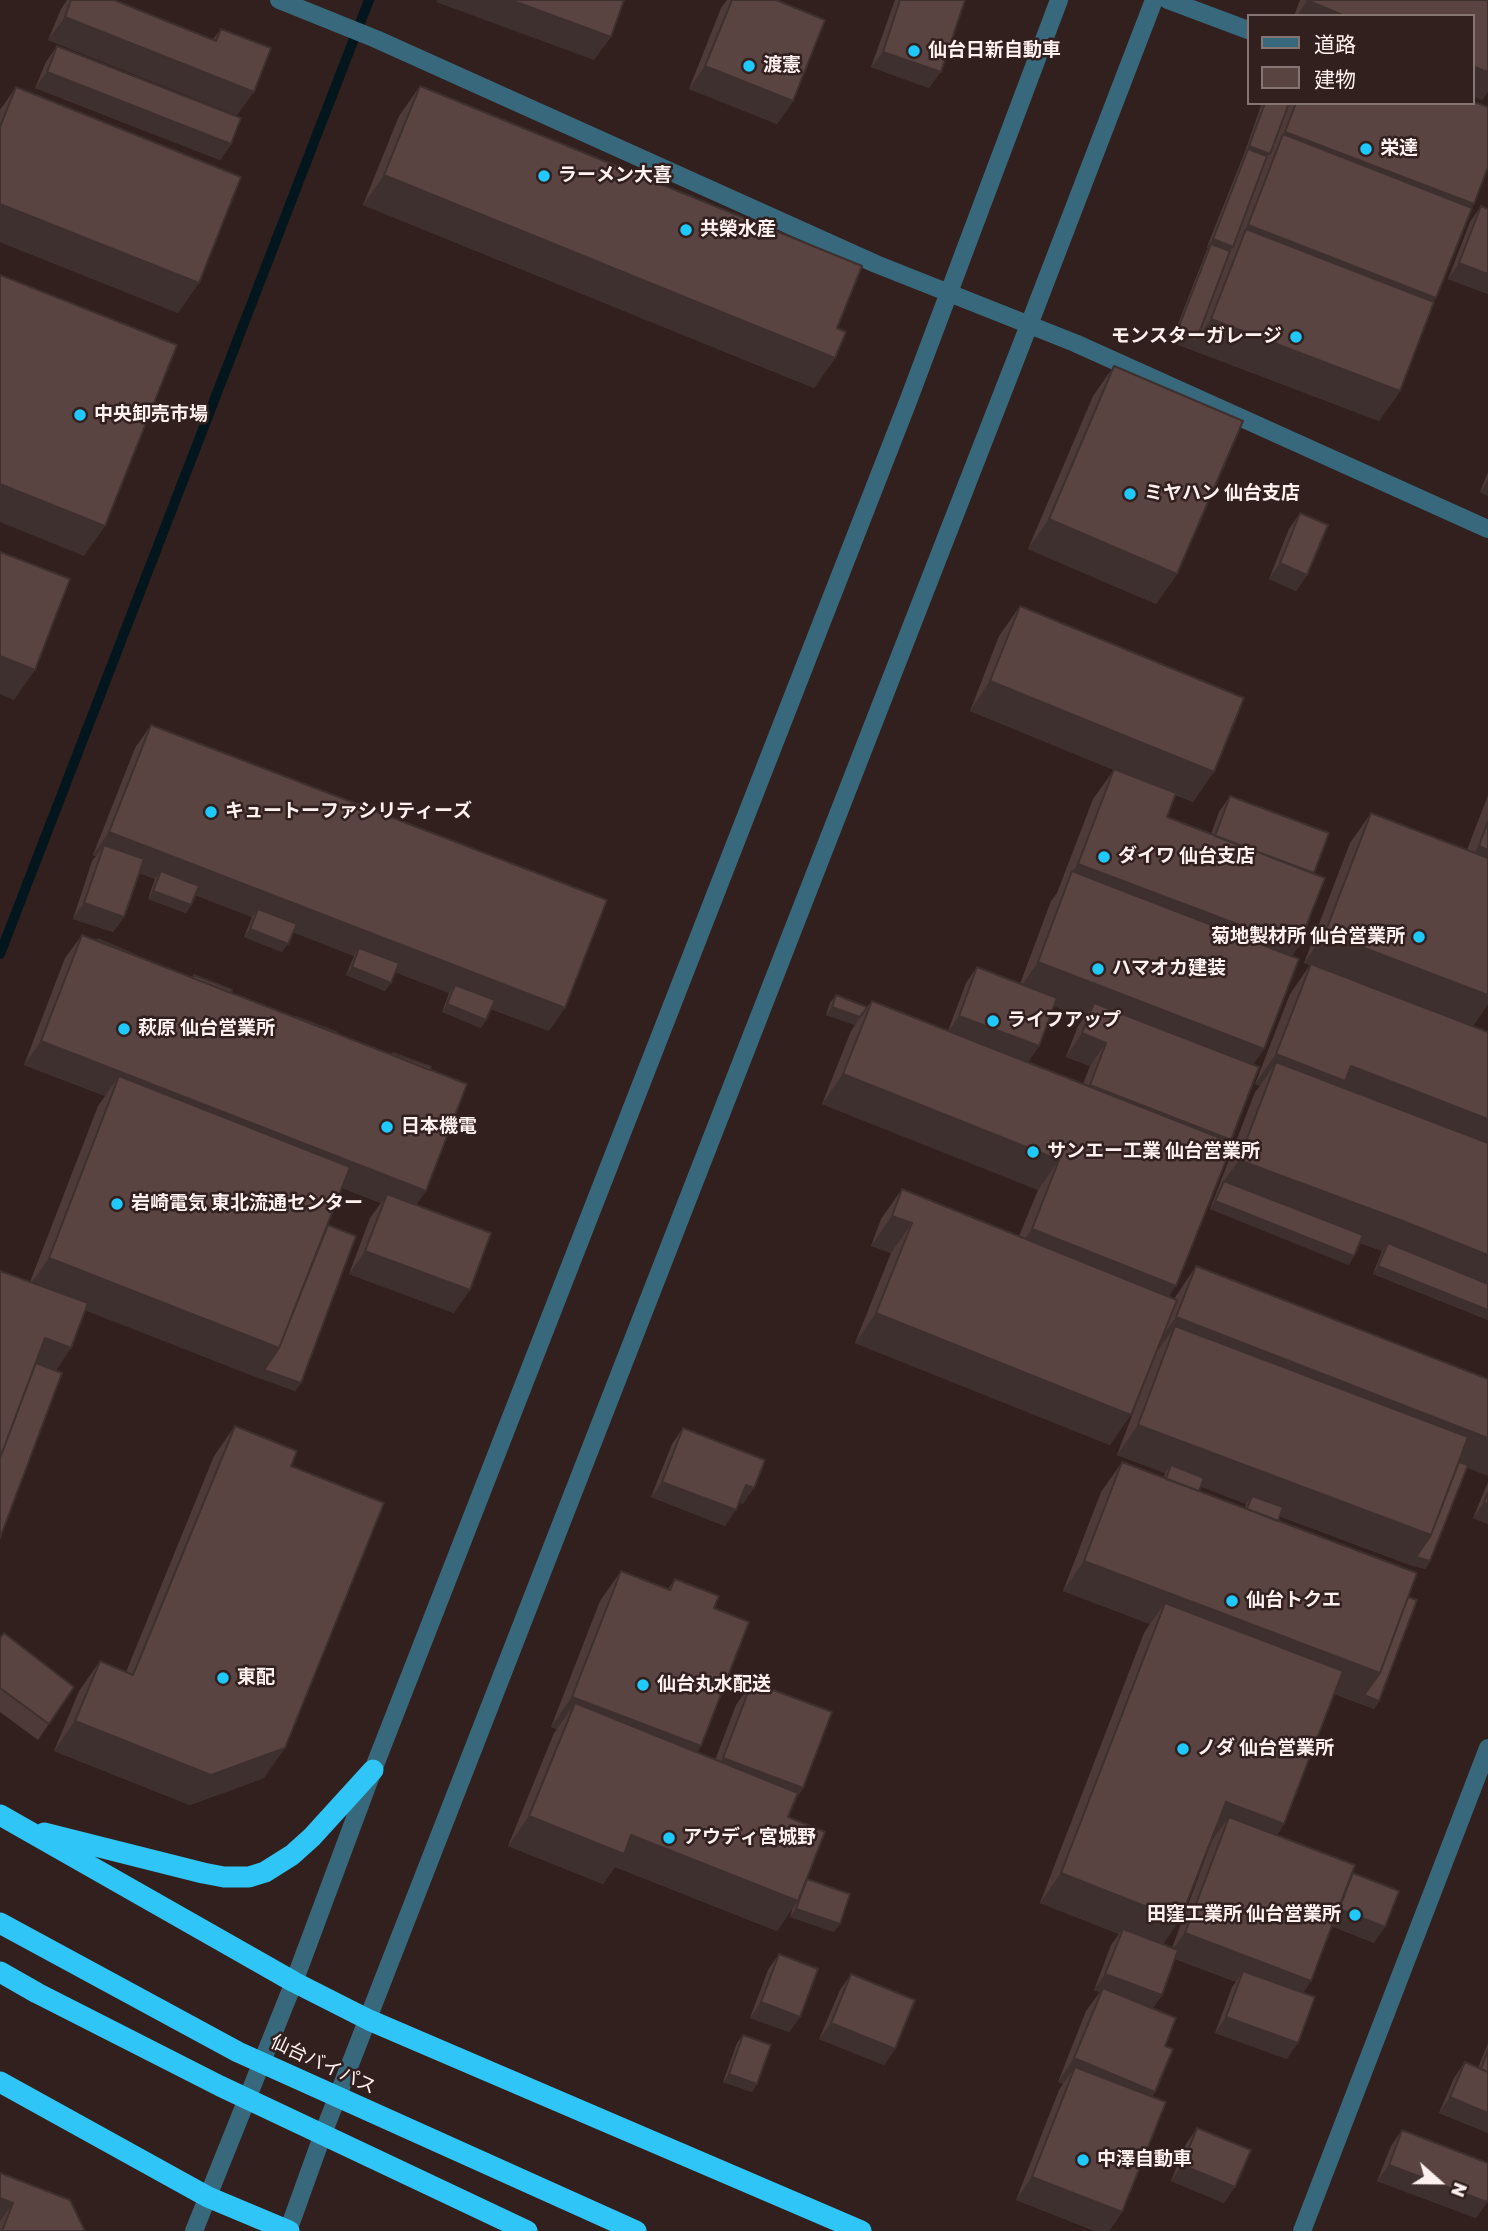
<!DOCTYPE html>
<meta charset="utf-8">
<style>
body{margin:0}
#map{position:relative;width:1488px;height:2231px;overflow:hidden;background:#32201e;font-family:Rubik,"Noto Sans JP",sans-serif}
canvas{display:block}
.legend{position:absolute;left:1247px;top:14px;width:228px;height:91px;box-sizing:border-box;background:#32201e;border:2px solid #847472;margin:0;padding:9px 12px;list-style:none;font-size:21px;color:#fef1ef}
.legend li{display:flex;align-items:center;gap:14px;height:35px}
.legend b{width:35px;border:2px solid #847472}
.north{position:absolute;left:1404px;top:2147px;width:70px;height:70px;-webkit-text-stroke:5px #32201e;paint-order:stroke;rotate:111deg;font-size:19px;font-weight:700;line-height:28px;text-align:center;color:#fef1ef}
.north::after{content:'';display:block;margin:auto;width:24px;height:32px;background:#fef1ef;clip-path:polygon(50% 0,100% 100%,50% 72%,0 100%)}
</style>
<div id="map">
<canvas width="1488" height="2231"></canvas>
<ul class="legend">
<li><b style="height:9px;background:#37687c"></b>道路</li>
<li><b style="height:19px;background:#594442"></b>建物</li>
</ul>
<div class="north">N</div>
</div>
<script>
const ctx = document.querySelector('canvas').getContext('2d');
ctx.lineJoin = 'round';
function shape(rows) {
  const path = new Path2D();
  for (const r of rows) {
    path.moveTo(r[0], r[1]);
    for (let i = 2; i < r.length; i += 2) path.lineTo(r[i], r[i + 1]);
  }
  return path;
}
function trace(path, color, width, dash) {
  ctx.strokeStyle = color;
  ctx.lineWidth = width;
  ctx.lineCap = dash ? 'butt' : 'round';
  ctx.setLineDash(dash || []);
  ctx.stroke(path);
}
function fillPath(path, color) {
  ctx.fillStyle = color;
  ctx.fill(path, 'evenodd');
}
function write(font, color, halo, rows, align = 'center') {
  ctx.font = font + ' Rubik,"Noto Sans JP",sans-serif';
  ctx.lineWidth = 5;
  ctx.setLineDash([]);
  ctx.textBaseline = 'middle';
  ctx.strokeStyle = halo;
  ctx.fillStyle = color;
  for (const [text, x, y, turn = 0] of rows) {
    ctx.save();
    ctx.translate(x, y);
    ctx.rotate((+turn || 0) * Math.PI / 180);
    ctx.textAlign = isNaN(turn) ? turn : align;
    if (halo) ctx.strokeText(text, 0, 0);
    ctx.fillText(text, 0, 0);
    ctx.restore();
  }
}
trace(shape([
 [0,954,369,0]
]), '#03161e', 10);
trace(shape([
 [279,0,376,39,876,264,1075,343,1488,529],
 [1168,0,1248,30],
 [194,2231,294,1982,373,1770,907,404,1059,0],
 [288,2231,324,2131,1029,325,1154,0],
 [1302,2231,1488,1748]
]), '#37687c', 18);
trace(shape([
 [0,1815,294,1982,369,2020,861,2231],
 [44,1833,203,1873,224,1877,249,1877,265,1872,292,1855,312,1837,373,1770],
 [0,2082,208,2197,289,2231]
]), '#2fc5f6', 21);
trace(shape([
 [0,1923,238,2052,636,2231],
 [0,1972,37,1993,220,2086,527,2231]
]), '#2fc5f6', 21);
fillPath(shape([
 [67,0,114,0,213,39,221,29,237,115,48,40,61,9],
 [727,0,776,0,793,101,777,124,689,89,721,8],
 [895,0,965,0,929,88,871,67],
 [1300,0,1488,0,1488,91,1482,100,1472,16,1294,16],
 [57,46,231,144,220,160,35,88,46,62],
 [420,86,837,328,835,358,814,388,363,205,399,116],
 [16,87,178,313,0,242,0,110],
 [1262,103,1472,103,1471,207,1433,302,1400,391,1379,421,1171,342,1206,252,1208,248,1207,247,1244,154],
 [1481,206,1488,209,1488,294,1448,279,1470,222],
 [1114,366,1177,574,1156,604,1028,549,1093,396],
 [1488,472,1488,496,1480,492],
 [1300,513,1307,575,1296,591,1269,579,1289,529],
 [1020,606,1193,802,1175,795,1167,817,1211,834,1219,812,1230,796,1314,873,1298,947,1292,956,1264,1049,1253,1064,1231,1140,1169,1297,1174,1299,1196,1266,1467,1468,1430,1561,1425,1569,1410,1565,1279,1516,1278,1521,1408,1597,1379,1701,1374,1709,1334,1694,1284,1824,1277,1835,1350,1878,1353,1873,1374,1943,1332,1926,1311,1981,1303,1993,1287,2059,1215,2033,1232,1987,1236,1982,1175,1959,1162,1995,1153,2008,1165,2046,1155,2092,1152,2097,1122,2212,1109,2231,1095,2231,1016,2200,1059,2090,1063,2084,1058,2082,1086,2011,1100,1992,1094,1990,1111,1945,1119,1934,1040,1903,1144,1633,1150,1624,1063,1591,1101,1492,1122,1462,1164,1478,1165,1473,1117,1455,1147,1376,1110,1445,855,1343,891,1253,871,1246,881,1219,902,1189,1019,1236,1038,1190,822,1104,851,1031,855,1025,826,1015,830,1003,836,995,867,1007,872,1001,948,1031,966,983,977,967,1020,984,1051,901,1057,893,1093,799,1114,770,970,711,999,636],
 [1054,1006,1084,1018,1078,1026,1066,1057,1090,1066,1083,1084,1028,1062,1039,1046],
 [1200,1486,1246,1504,1245,1508,1199,1491],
 [1213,1835,1215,1836,1212,1840,1172,1948,1163,1945],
 [151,725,549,1031,491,1009,481,1028,442,1012,449,993,395,972,385,991,346,975,354,956,293,932,282,952,244,937,252,917,195,895,191,905,186,913,148,899,155,879,139,873,124,917,113,932,73,919,92,861,96,856,93,855,135,748],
 [1488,795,1488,1004,1473,1026,1488,1320,1373,1274,1382,1251,1360,1243,1354,1256,1349,1265,1210,1209,1255,1092,1260,1086,1255,1084,1290,994,1310,965,1304,963,1350,843,1371,813,1467,850],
 [82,935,192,978,194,975,231,993,430,1070,416,1205,454,1313,349,1274,370,1218,381,1203,342,1188,328,1225,301,1383,295,1391,85,1310,71,1348,56,1370,0,1538,30,1282,98,1106,105,1096,24,1065,65,958],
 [235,1426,291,1466,264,1778,190,1805,54,1751,79,1691,100,1661,126,1672,214,1456],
 [683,1428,743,1504,739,1502,725,1526,651,1497,672,1444],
 [1488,1482,1488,1524,1473,1518],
 [621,1571,668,1589,675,1579,714,1608,701,1746,697,1752,715,1760,736,1705,752,1682,803,1788,796,1799,788,1817,807,1879,834,1932,790,1917,793,1907,777,1931,615,1867,603,1884,508,1846,554,1733,557,1729,551,1727,600,1601],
 [0,1638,74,1687,38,1740,0,1712],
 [779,1954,800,2017,789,2032,750,2018,768,1970],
 [851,1974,895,2049,884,2065,819,2039,840,1990],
 [743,2035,757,2084,752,2092,723,2082,737,2043],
 [1488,2043,1488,2133,1439,2113,1454,2078,1465,2062,1478,2068],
 [1197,2128,1224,2203,1171,2181,1186,2144],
 [1402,2130,1487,2202,1476,2218,1377,2181,1391,2146],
 [0,2173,85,2231,0,2231]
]), '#4d3a39');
fillPath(shape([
 [437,0,511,0,611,37,594,60,436,2],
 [1307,1,1345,16,1297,16],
 [65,17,254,92,237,115,48,40],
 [883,52,941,72,929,88,871,67],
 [705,66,793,101,777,124,689,89],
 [1472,66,1488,72,1488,91,1482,100,1472,96],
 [47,72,231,144,220,160,35,88],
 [1285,132,1474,204,1453,234,1282,136],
 [1249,146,1269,153,1264,162,1248,149,1243,154],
 [384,175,835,358,814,388,363,205],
 [0,204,199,283,178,313,0,242],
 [1248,225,1436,298,1415,328,1246,229,1227,255],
 [1213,239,1233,247,1227,255,1211,244,1208,248,1207,247],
 [1459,263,1488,274,1488,294,1448,279],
 [1211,319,1400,391,1379,421,1190,349],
 [1176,334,1196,341,1190,349,1171,342],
 [1488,480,1488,496,1480,492],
 [0,484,105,526,84,556,0,522],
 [1049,519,1177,574,1156,604,1028,549],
 [1280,563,1307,575,1296,591,1269,579],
 [0,656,35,670,14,700,0,694],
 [990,681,1214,772,1193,802,970,711],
 [109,832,565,1008,549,1031,452,993,455,985,449,993,356,957,359,948,354,956,254,917,258,909,252,917,157,880,161,871,155,879,99,858,104,845,96,856,93,855],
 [1479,846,1488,850,1488,888,1458,876],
 [1078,864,1298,947,1277,977,1072,872],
 [153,891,191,905,186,913,148,899],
 [84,903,124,917,113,932,73,919],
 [250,929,288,944,282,952,244,937],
 [1325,933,1488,990,1488,1004,1472,1027,1304,963],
 [1038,962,1264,1049,1243,1079,1094,1003,1084,1018,1017,992],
 [352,967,391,983,385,991,346,975],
 [447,1004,486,1020,481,1028,442,1012],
 [832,1007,860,1017,855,1025,826,1015],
 [959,1016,1039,1046,1028,1062,948,1032],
 [1082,1033,1106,1043,1090,1066,1066,1057],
 [41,1041,426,1191,410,1214,387,1194,381,1203,111,1098,119,1076,105,1096,24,1065],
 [1276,1054,1351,1066,1488,1119,1488,1157,1276,1062,1260,1086,1255,1084],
 [843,1074,1059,1160,1038,1190,822,1104],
 [1090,1085,1231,1140,1215,1163,1074,1108],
 [1239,1160,1403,1221,1488,1255,1488,1294,1388,1243,1382,1251,1220,1190,1224,1181],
 [1215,1201,1354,1256,1349,1265,1210,1209],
 [892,1216,912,1223,891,1253,871,1246],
 [1032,1229,1176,1286,1155,1316,1011,1259],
 [365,1251,470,1290,454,1313,349,1274],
 [49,1258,279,1348,258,1378,28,1288],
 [1378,1266,1488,1310,1488,1320,1373,1274],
 [876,1313,1131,1415,1110,1445,855,1343],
 [1176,1317,1488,1438,1488,1476,1452,1462,1175,1326,1159,1349,1155,1347],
 [45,1338,71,1348,50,1378,26,1369],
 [264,1370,301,1383,295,1391,258,1378],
 [1138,1425,1431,1535,1430,1561,1425,1569,1410,1565,1249,1505,1252,1496,1246,1504,1168,1474,1171,1465,1165,1473,1117,1455],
 [662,1482,736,1510,725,1526,651,1497],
 [746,1485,754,1488,743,1504,735,1501],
 [1484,1502,1488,1504,1488,1524,1473,1518],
 [1084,1561,1380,1673,1359,1703,1156,1626,1165,1603,1150,1624,1063,1591],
 [1364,1695,1379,1701,1374,1709,1359,1703],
 [572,1697,701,1746,680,1776,575,1703,557,1729,551,1727],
 [75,1721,285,1748,264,1778,190,1805,54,1751],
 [723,1758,803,1788,787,1811,707,1781],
 [1226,1802,1284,1824,1263,1854,1229,1817,1215,1836,1205,1832],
 [529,1816,631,1835,798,1901,777,1931,615,1867,603,1884,508,1846],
 [1061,1873,1180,1920,1159,1950,1123,1929,1119,1934,1040,1903],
 [796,1909,840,1924,834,1932,790,1917],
 [1339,1909,1385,1927,1374,1943,1328,1925],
 [1185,1933,1311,1981,1295,2004,1243,1971,1236,1982,1168,1956],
 [1105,1974,1162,1995,1151,2011,1103,1988,1100,1992,1094,1990],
 [761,2002,800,2017,789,2032,750,2018],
 [1226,2017,1298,2043,1287,2059,1215,2033],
 [831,2023,895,2049,884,2065,819,2039],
 [1074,2058,1155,2092,1139,2115,1075,2067,1063,2084,1058,2082],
 [729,2074,757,2084,752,2092,723,2082],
 [1450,2097,1488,2113,1488,2133,1439,2113],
 [1182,2165,1235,2187,1224,2203,1171,2181],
 [1389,2165,1487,2202,1476,2218,1377,2181],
 [1032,2177,1122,2212,1109,2231,1095,2231,1016,2200],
 [0,2198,13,2203,0,2221]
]), '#3e302e');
const building = shape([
 [71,0,114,0,216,41,221,29,271,48,254,92,65,17,71,0],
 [511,0,624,0,611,37,511,0],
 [732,0,776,0,825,20,793,101,705,66,732,0],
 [900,0,965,0,941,72,883,52,900,0],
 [1307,0,1488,0,1488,72,1472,66,1472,16,1345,16,1307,0],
 [57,46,241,118,231,144,47,72,57,46],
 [420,86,862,266,837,328,846,332,835,358,384,175,420,86],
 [16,87,241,177,199,283,0,204,0,127,16,87],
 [1472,101,1488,107,1488,167,1474,204,1285,132,1296,103,1472,103,1472,101],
 [1265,103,1289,103,1270,154,1249,146,1265,103],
 [1283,134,1472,208,1436,298,1248,225,1283,134],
 [1248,149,1267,156,1233,247,1213,239,1248,149],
 [1481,206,1488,209,1488,274,1459,263,1481,206],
 [1246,229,1434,302,1400,391,1211,319,1246,229],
 [1211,244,1230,251,1196,341,1176,334,1211,244],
 [0,275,177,345,105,526,0,484,0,275],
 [1114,366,1243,421,1177,574,1049,519,1114,366],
 [1300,513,1328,525,1307,575,1280,563,1300,513],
 [0,552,70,579,35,670,0,656,0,552],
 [1020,606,1244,698,1214,772,990,681,1020,606],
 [151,725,607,900,565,1008,109,832,151,725],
 [1114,769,1176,793,1167,817,1325,878,1298,947,1078,864,1114,769],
 [1230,796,1329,833,1314,873,1215,836,1230,796],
 [1371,813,1488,858,1488,995,1325,933,1371,813],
 [1488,821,1488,850,1479,846,1488,821],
 [104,845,144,859,124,917,84,903,104,845],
 [161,871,199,886,191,905,153,891,161,871],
 [1072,871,1299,959,1264,1049,1038,962,1072,871],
 [258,909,297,924,288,944,250,929,258,909],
 [82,935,467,1084,426,1191,41,1041,82,935],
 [98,939,137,956,97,941,98,939],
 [359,948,399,963,391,983,352,967,359,948],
 [1311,964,1488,1032,1488,1119,1351,1066,1345,1081,1276,1054,1311,964],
 [977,967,1057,998,1039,1046,959,1016,977,967],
 [194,975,232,990,231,993,193,978,194,975],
 [455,985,495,1000,486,1020,447,1004,455,985],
 [836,995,867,1007,860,1017,832,1007,836,995],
 [872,1001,1233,1143,1176,1286,1032,1229,1059,1160,843,1074,872,1001],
 [1094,1003,1259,1067,1231,1140,1090,1085,1106,1043,1082,1033,1094,1003],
 [296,1017,336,1032,335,1033,296,1017],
 [393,1053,431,1067,430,1070,392,1055,393,1053],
 [1276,1062,1488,1143,1488,1255,1403,1221,1239,1160,1276,1062],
 [119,1076,350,1167,279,1348,49,1258,119,1076],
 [1224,1181,1363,1235,1354,1256,1215,1201,1224,1181],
 [902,1189,1177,1300,1131,1415,876,1313,912,1223,892,1216,902,1189],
 [387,1194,491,1233,470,1290,365,1251,387,1194],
 [328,1225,356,1236,301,1383,264,1370,279,1348,328,1225],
 [1388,1243,1488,1284,1488,1310,1378,1266,1388,1243],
 [1196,1266,1488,1379,1488,1438,1176,1317,1196,1266],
 [0,1271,88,1303,71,1348,45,1338,0,1458,0,1271],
 [1175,1326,1468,1437,1431,1535,1138,1425,1175,1326],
 [36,1363,62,1373,0,1538,0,1458,36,1363],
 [235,1426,297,1451,291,1466,384,1503,285,1748,211,1775,75,1721,100,1661,133,1675,235,1426],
 [683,1428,765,1460,754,1488,746,1485,736,1510,662,1482,683,1428],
 [1122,1462,1417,1573,1380,1673,1084,1561,1122,1462],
 [1459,1462,1468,1465,1430,1561,1416,1557,1431,1535,1459,1462],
 [1171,1465,1204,1478,1199,1491,1166,1479,1171,1465],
 [1488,1493,1488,1504,1484,1502,1488,1493],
 [1252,1496,1283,1507,1278,1521,1247,1509,1252,1496],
 [621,1571,670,1590,675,1579,719,1596,714,1608,749,1622,701,1746,572,1697,621,1571],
 [1408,1597,1417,1600,1379,1701,1364,1695,1380,1673,1408,1597],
 [1165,1603,1343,1671,1284,1824,1226,1802,1180,1920,1061,1873,1165,1603],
 [4,1633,74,1687,49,1724,0,1688,0,1638,4,1633],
 [752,1682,832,1712,803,1788,723,1758,752,1682],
 [575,1703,798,1793,788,1817,825,1832,798,1901,631,1835,624,1854,529,1816,575,1703],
 [1229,1817,1355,1865,1311,1981,1185,1933,1229,1817],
 [1353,1873,1399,1891,1385,1927,1339,1909,1353,1873],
 [807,1879,850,1894,840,1924,796,1909,807,1879],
 [1123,1929,1178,1950,1162,1995,1105,1974,1123,1929],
 [779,1954,818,1969,800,2017,761,2002,779,1954],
 [1243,1971,1315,1997,1298,2043,1226,2017,1243,1971],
 [851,1974,915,2000,895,2049,831,2023,851,1974],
 [1103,1988,1176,2018,1165,2046,1173,2049,1155,2092,1074,2058,1103,1988],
 [743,2035,771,2045,757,2084,729,2074,743,2035],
 [1488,2050,1488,2072,1481,2069,1488,2050],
 [1465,2062,1488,2072,1488,2113,1450,2097,1465,2062],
 [1075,2067,1166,2102,1122,2212,1032,2177,1075,2067],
 [1197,2128,1251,2150,1235,2187,1182,2165,1197,2128],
 [1402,2130,1488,2163,1488,2200,1487,2202,1389,2165,1402,2130],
 [0,2173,70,2200,85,2231,2,2231,13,2203,0,2198,0,2173]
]);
fillPath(building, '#594442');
trace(building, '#3e302e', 2);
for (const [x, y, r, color] of [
 [914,51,7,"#1fc9fd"],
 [749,66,7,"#1fc9fd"],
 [1366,149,7,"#1fc9fd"],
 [544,176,7,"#1fc9fd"],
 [686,230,7,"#1fc9fd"],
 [1296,337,7,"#1fc9fd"],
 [80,415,7,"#1fc9fd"],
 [1130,494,7,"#1fc9fd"],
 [211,812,7,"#1fc9fd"],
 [1104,857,7,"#1fc9fd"],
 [1419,937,7,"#1fc9fd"],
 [1098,969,7,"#1fc9fd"],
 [993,1021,7,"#1fc9fd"],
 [124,1029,7,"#1fc9fd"],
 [387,1127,7,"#1fc9fd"],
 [1033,1152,7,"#1fc9fd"],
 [117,1204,7,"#1fc9fd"],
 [1232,1601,7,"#1fc9fd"],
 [223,1678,7,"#1fc9fd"],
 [643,1685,7,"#1fc9fd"],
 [1183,1749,7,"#1fc9fd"],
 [669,1838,7,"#1fc9fd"],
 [1355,1915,7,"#1fc9fd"],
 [1083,2160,7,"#1fc9fd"]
]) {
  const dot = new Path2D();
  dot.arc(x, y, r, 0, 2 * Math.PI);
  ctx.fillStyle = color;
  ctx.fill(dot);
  trace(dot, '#32201e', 2.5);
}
write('bold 19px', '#fef1ef', '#32201e', [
 ["仙台日新自動車",928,51],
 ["渡憲",763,66],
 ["栄達",1380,149],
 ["ラーメン大喜",558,176],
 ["共榮水産",700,230],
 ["モンスターガレージ",1282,337,"right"],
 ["中央卸売市場",94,415],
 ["ミヤハン 仙台支店",1144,494],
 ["キュートーファシリティーズ",225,812],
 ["ダイワ 仙台支店",1118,857],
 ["菊地製材所 仙台営業所",1405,937,"right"],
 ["ハマオカ建装",1112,969],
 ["ライフアップ",1007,1021],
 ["萩原 仙台営業所",138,1029],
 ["日本機電",401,1127],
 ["サンエー工業 仙台営業所",1047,1152],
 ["岩崎電気 東北流通センター",131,1204],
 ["仙台トクエ",1246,1601],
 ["東配",237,1678],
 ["仙台丸水配送",657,1685],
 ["ノダ 仙台営業所",1197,1749],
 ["アウディ宮城野",683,1838],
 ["田窪工業所 仙台営業所",1341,1915,"right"],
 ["中澤自動車",1097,2160]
], 'left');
write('19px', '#fef1ef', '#32201e', [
 ["仙台バイパス",323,2065,25]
]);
</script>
